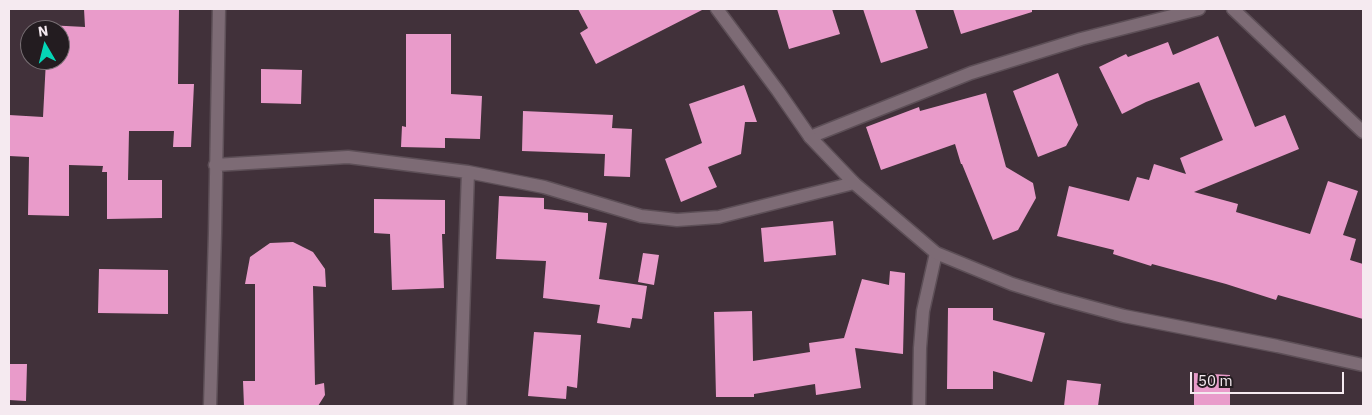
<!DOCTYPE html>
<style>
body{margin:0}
#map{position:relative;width:1372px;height:415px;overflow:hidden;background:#41313a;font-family:"IBM Plex Sans",sans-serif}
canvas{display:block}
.frame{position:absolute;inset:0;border:10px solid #f5eaf0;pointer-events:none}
.north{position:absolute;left:20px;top:20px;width:50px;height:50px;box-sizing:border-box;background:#231c20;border:1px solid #776e73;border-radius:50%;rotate:352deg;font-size:14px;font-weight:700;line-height:20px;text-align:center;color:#f5eaf0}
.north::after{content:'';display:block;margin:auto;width:18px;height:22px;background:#05d5b6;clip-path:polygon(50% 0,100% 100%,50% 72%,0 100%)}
.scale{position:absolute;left:1190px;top:372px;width:154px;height:22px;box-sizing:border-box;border:2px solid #f5eaf0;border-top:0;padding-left:6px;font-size:15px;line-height:18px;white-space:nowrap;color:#f5eaf0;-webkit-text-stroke:4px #231c20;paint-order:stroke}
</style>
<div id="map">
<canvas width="1372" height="415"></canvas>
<div class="frame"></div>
<div class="north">N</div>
<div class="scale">50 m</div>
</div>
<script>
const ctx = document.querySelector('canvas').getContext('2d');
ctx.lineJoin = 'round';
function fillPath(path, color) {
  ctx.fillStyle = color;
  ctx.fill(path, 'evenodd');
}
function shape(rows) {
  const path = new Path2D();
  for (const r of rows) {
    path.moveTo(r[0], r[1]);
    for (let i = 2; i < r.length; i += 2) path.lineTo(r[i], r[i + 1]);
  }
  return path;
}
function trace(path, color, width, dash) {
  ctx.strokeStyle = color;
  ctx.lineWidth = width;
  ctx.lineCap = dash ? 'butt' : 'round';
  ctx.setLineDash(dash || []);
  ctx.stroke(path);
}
fillPath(shape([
 [84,9,179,9,178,84,194,84,191,147,173,147,174,131,129,131,128,180,162,180,162,218,107,219,107,172,102,172,103,166,69,165,69,216,28,215,29,157,9,156,9,115,43,117,46,60,60,60,60,30,47,30,47,25,85,27],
 [578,9,704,9,596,64,580,33,588,28],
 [777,9,832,9,840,34,789,49],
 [863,9,915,9,928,48,881,63],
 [953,9,1032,9,1032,12,961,34],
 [406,34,451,34,451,94,482,96,480,139,445,138,445,148,401,147,402,126,406,127],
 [1218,36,1255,127,1285,115,1299,149,1194,192,1238,204,1236,212,1310,234,1328,181,1358,191,1343,235,1356,239,1350,260,1363,264,1363,319,1278,295,1276,300,1226,284,1152,264,1151,266,1113,254,1114,250,1057,236,1069,186,1129,201,1137,177,1149,180,1154,164,1186,174,1180,158,1223,140,1199,82,1146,102,1122,114,1099,67,1126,54,1128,57,1168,42,1173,55],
 [261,69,302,70,301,104,261,103],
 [1058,73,1078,125,1066,146,1038,157,1013,91],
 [744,85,757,122,745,122,741,154,708,167,717,187,681,202,665,159,702,143,689,104],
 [986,93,1006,167,1033,183,1036,198,1018,230,993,240,962,164,961,164,955,144,881,170,866,127,919,107,920,111],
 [523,111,613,115,612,128,632,129,630,177,604,176,605,154,522,151],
 [499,196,544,198,544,209,588,213,588,221,607,223,599,279,647,286,642,319,632,318,630,328,597,323,600,305,543,298,546,261,496,259],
 [374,199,445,200,445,234,442,234,444,288,392,290,390,234,374,233],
 [833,221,836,255,764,262,761,228],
 [293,242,313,252,325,269,326,287,313,286,315,385,324,383,325,395,318,406,244,406,243,381,255,381,255,284,245,284,250,257,270,243],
 [643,253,659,255,654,285,638,282],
 [99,269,168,270,168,314,98,313],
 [890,271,905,273,903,354,855,348,861,388,816,395,815,384,754,394,754,397,716,397,714,312,752,311,753,361,810,352,809,343,844,338,862,279,889,285],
 [948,308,993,308,993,320,1045,333,1032,382,993,371,993,389,947,389],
 [534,332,581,335,577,388,567,386,566,399,528,396],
 [9,364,27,364,26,401,9,400],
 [1194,373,1230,375,1230,406,1194,406],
 [1067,380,1101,384,1098,406,1064,406]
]), '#e99bca');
const minor = shape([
 [1233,9,1363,132],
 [810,137,971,73,1081,39,1199,9],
 [215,165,348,157,468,172,544,187,641,216,677,220,719,217,854,183],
 [210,406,215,233,219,9],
 [460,406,468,172],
 [919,406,920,348,923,311,936,253]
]);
const tertiary = shape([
 [717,9,778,91,810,137,854,183,936,253,1012,284,1057,298,1124,316,1277,346,1363,365]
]);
trace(minor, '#5d4f57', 15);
trace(tertiary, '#5d4f57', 15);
trace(minor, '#7d6b75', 12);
trace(tertiary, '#7d6b75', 12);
</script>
